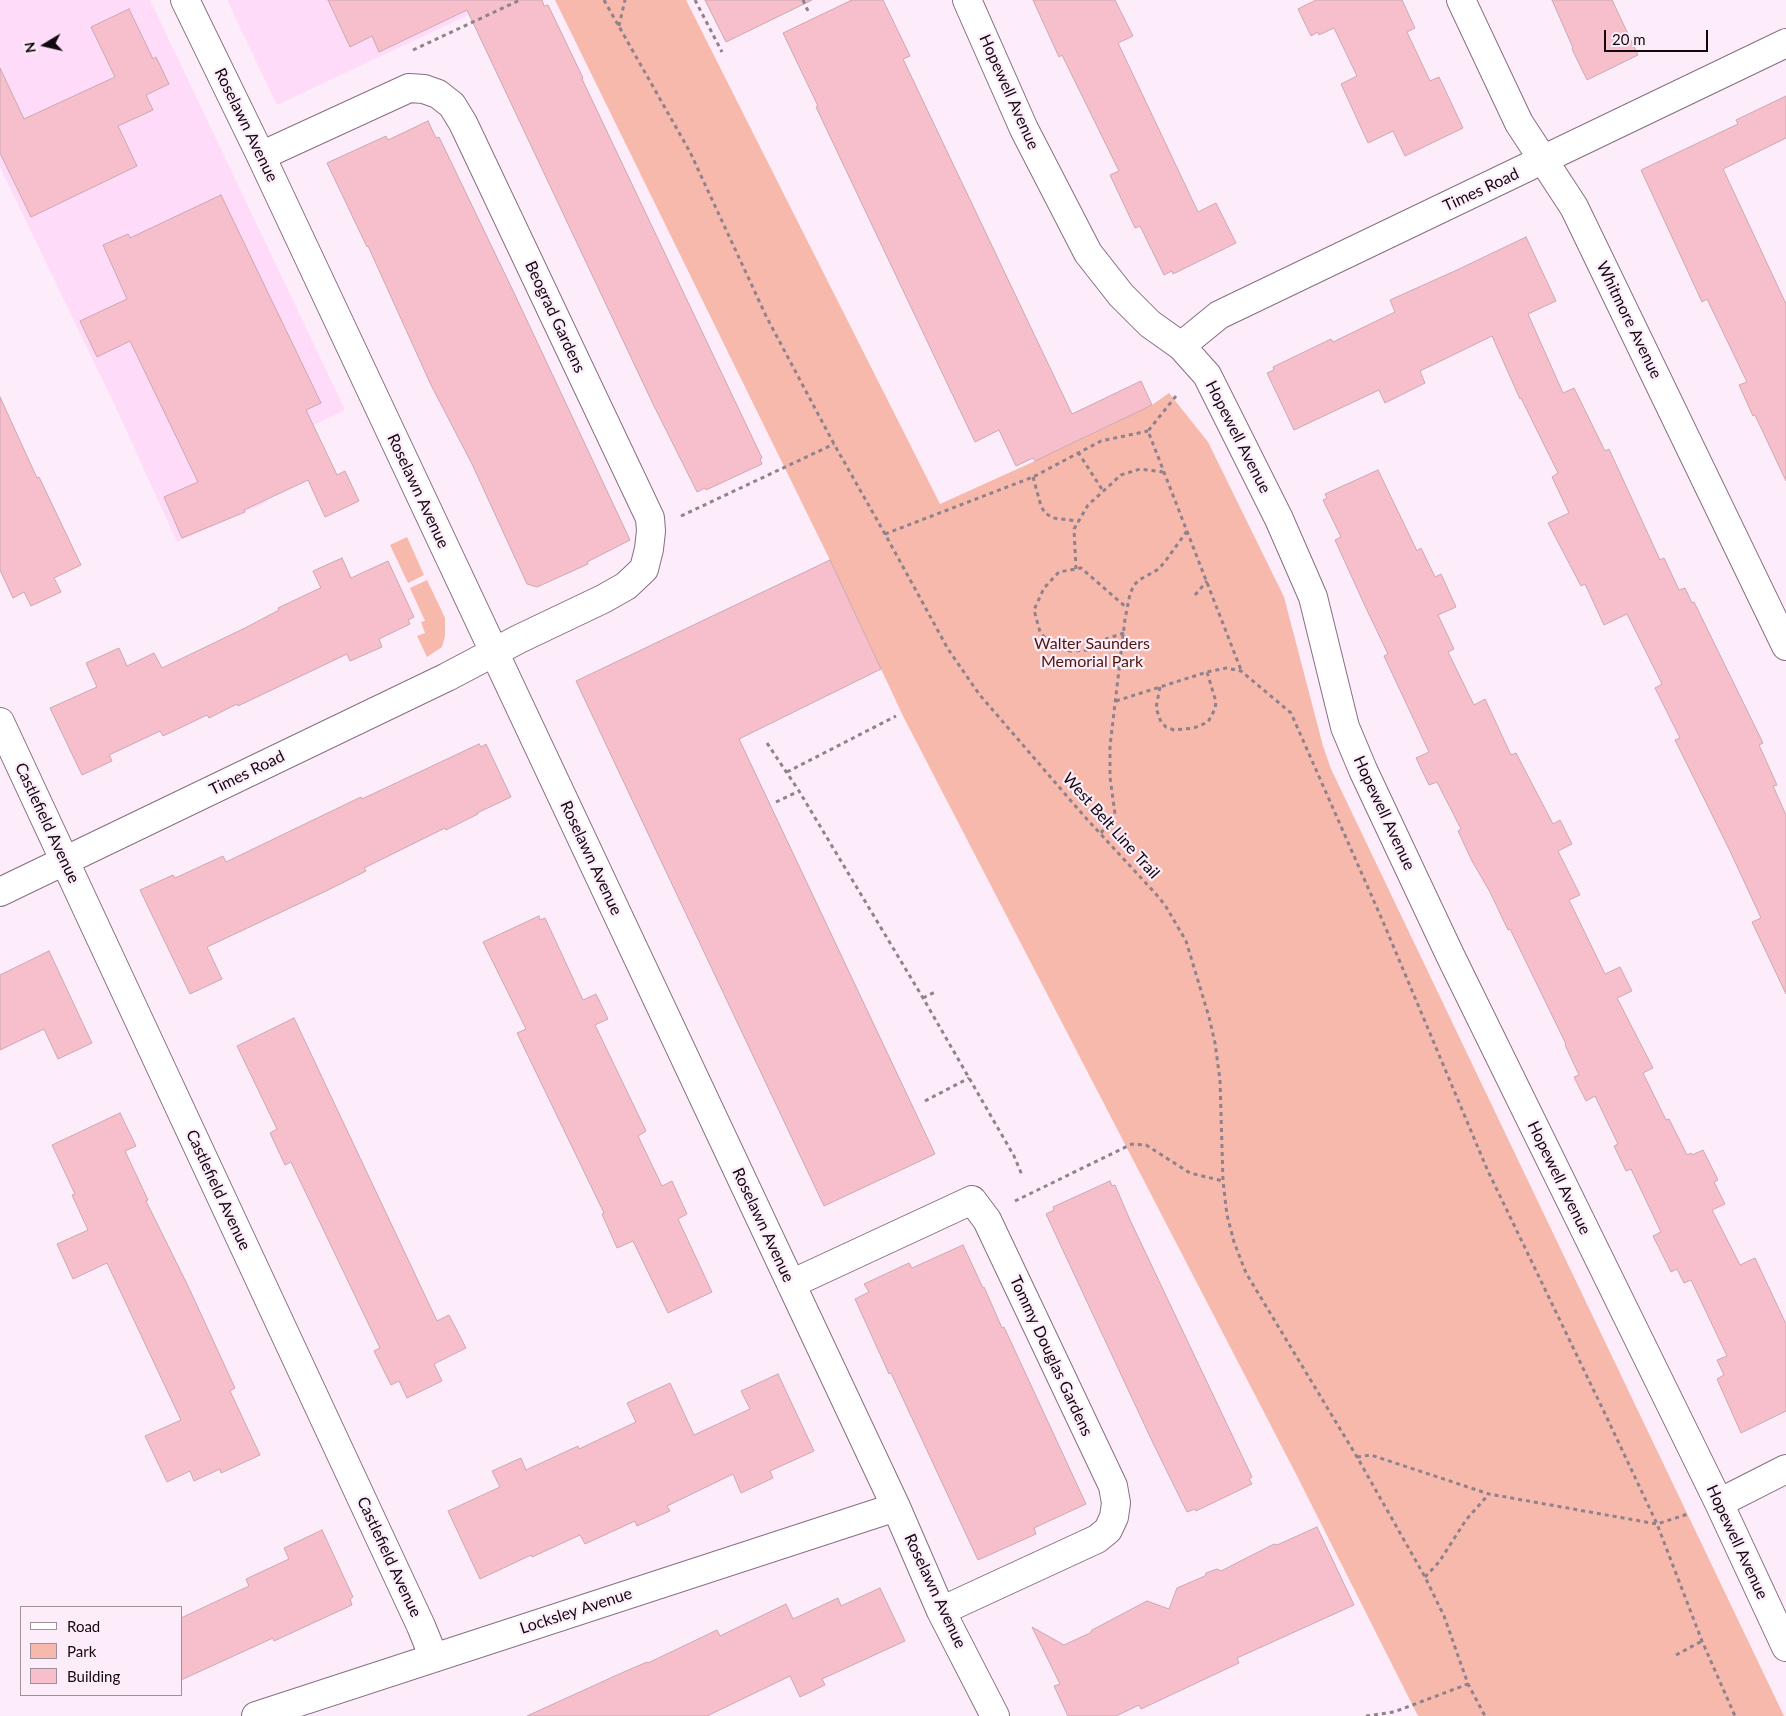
<!DOCTYPE html>
<style>
body{margin:0}
#map{position:relative;width:1786px;height:1716px;overflow:hidden;background:#fdecfa;font-family:Lato,sans-serif}
canvas{display:block}
.legend{position:absolute;left:20px;top:1606px;width:162px;height:90px;box-sizing:border-box;background:#fdecfa;border:1px solid #9f919c;margin:0;padding:6px 9px;list-style:none;font-size:15px;color:#120910}
.legend li{display:flex;align-items:center;gap:10px;height:25px}
.legend b{width:25px;border:1px solid #9f919c}
.north{position:absolute;left:20px;top:20px;width:50px;height:50px;-webkit-text-stroke:4px #fdecfa;paint-order:stroke;rotate:261deg;font-size:14px;font-weight:700;line-height:20px;text-align:center;color:#120910}
.north::after{content:'';display:block;margin:auto;width:18px;height:22px;background:#120910;clip-path:polygon(50% 0,100% 100%,50% 72%,0 100%)}
.scale{position:absolute;left:1604px;top:30px;width:104px;height:22px;box-sizing:border-box;border:2px solid #120910;border-top:0;padding-left:6px;font-size:15px;line-height:18px;white-space:nowrap;color:#120910;-webkit-text-stroke:4px #fdecfa;paint-order:stroke}
</style>
<div id="map">
<canvas width="1786" height="1716"></canvas>
<ul class="legend">
<li><b style="height:6px;background:#fff"></b>Road</li>
<li><b style="height:14px;background:#f6b9ab"></b>Park</li>
<li><b style="height:14px;background:#f7bfcc"></b>Building</li>
</ul>
<div class="north">N</div>
<div class="scale">20 m</div>
</div>
<script>
const ctx = document.querySelector('canvas').getContext('2d');
ctx.lineJoin = 'round';
function fillPath(path, color) {
  ctx.fillStyle = color;
  ctx.fill(path, 'evenodd');
}
function shape(rows) {
  const path = new Path2D();
  for (const r of rows) {
    path.moveTo(r[0], r[1]);
    for (let i = 2; i < r.length; i += 2) path.lineTo(r[i], r[i + 1]);
  }
  return path;
}
function trace(path, color, width, dash) {
  ctx.strokeStyle = color;
  ctx.lineWidth = width;
  ctx.lineCap = dash ? 'butt' : 'round';
  ctx.setLineDash(dash || []);
  ctx.stroke(path);
}
function write(font, color, halo, rows, align = 'center') {
  ctx.font = font + ' Lato,sans-serif';
  ctx.lineWidth = 4.5;
  ctx.setLineDash([]);
  ctx.textBaseline = 'middle';
  ctx.strokeStyle = halo;
  ctx.fillStyle = color;
  for (const [text, x, y, turn = 0] of rows) {
    ctx.save();
    ctx.translate(x, y);
    ctx.rotate((+turn || 0) * Math.PI / 180);
    ctx.textAlign = isNaN(turn) ? turn : align;
    if (halo) ctx.strokeText(text, 0, 0);
    ctx.fillText(text, 0, 0);
    ctx.restore();
  }
}
fillPath(shape([
 [0,0,150,0,345,410,247,457,267,502,177,542,118,412,0,167],
 [227,0,500,0,277,105]
]), '#fedbf8');
fillPath(shape([
 [555,0,686,0,940,504,1035,461,1152,405,1169,393,1208,442,1284,597,1323,746,1331,769,1784,1716,1418,1716,1296,1474,904,718,830,560],
 [407,537,424,575,408,583,390,545],
 [427,580,445,618,445,636,442,647,427,657,417,636,425,633,421,622,425,621,410,588]
]), '#f6b9ab');
const building = shape([
 [328,0,542,0,544,6,548,5,583,78,582,79,762,458,760,459,762,464,706,490,705,488,697,492,653,404,467,10,379,52,372,36,350,47,328,0],
 [705,0,812,0,726,42,705,0],
 [852,0,883,0,910,56,903,59,1072,414,1141,381,1152,405,1035,461,1033,458,1016,466,999,430,975,442,816,107,818,106,783,33,852,0],
 [1033,0,1115,0,1133,36,1118,43,1198,212,1216,203,1236,243,1173,274,1172,271,1164,275,1140,226,1135,228,1110,175,1119,171,1062,55,1059,57,1033,0],
 [1316,0,1402,0,1415,28,1407,32,1430,81,1439,77,1463,128,1405,156,1393,131,1368,143,1341,84,1357,76,1334,28,1319,35,1318,32,1311,36,1298,9,1316,0],
 [1552,0,1612,0,1638,55,1587,80,1572,49,1573,48,1552,0],
 [129,9,153,59,156,57,169,84,146,95,153,110,118,126,137,166,31,217,0,153,0,68,24,119,115,77,91,27,129,9],
 [1786,96,1786,138,1723,169,1786,304,1786,481,1755,415,1753,416,1739,385,1747,382,1707,299,1702,302,1641,170,1738,124,1736,120,1786,96],
 [428,121,436,138,439,137,515,295,630,540,587,562,588,564,537,587,527,584,472,464,431,385,368,246,367,247,327,163,386,136,388,140,428,121],
 [221,195,321,403,306,410,337,475,345,471,359,501,325,517,308,480,244,510,245,512,182,538,164,497,198,482,130,341,97,357,80,321,127,299,103,245,128,234,130,238,221,195],
 [1526,237,1556,301,1528,314,1563,393,1574,388,1605,451,1609,449,1660,560,1664,558,1679,590,1685,588,1692,603,1694,602,1763,743,1759,745,1777,785,1773,786,1786,815,1786,994,1752,922,1761,918,1730,851,1675,740,1680,738,1655,688,1662,684,1627,614,1604,625,1585,584,1581,586,1548,523,1569,513,1552,477,1558,473,1521,398,1520,399,1492,336,1420,371,1425,383,1385,403,1379,390,1294,430,1267,373,1274,370,1273,367,1331,339,1333,342,1395,312,1390,300,1457,270,1526,237],
 [0,397,37,478,39,477,81,565,54,578,61,592,31,606,24,592,13,598,0,570,0,397],
 [1378,470,1417,551,1421,548,1435,577,1441,574,1456,607,1438,615,1454,649,1448,652,1474,705,1485,699,1511,755,1516,753,1553,824,1560,820,1572,844,1558,851,1580,895,1569,900,1605,974,1620,967,1632,991,1617,998,1653,1068,1643,1073,1666,1120,1669,1119,1687,1155,1691,1153,1692,1155,1703,1150,1718,1180,1714,1182,1725,1204,1712,1210,1740,1265,1755,1258,1786,1324,1786,1411,1741,1433,1717,1379,1724,1375,1717,1360,1727,1356,1691,1280,1684,1283,1677,1269,1671,1272,1653,1236,1661,1232,1631,1169,1626,1171,1614,1146,1618,1144,1595,1096,1586,1101,1574,1077,1579,1075,1565,1045,1566,1044,1510,929,1508,930,1490,892,1472,861,1458,831,1461,829,1437,782,1429,785,1416,758,1429,752,1384,656,1388,654,1365,606,1335,540,1341,537,1323,500,1327,498,1325,494,1378,470],
 [342,558,351,578,388,561,414,617,408,620,410,624,379,639,382,647,350,661,347,654,238,706,237,704,209,718,207,715,163,736,160,731,109,755,112,761,82,775,50,708,97,687,86,663,119,648,127,666,154,653,162,668,247,627,279,610,278,608,318,589,321,588,313,571,342,558],
 [830,560,881,669,739,739,935,1154,824,1206,576,681,830,560],
 [479,744,481,747,486,744,511,797,477,813,478,814,446,830,445,828,364,868,366,871,326,891,207,947,222,979,190,994,140,890,173,875,175,878,223,856,226,862,336,809,361,797,362,799,479,744],
 [539,916,540,920,545,918,583,1000,596,994,608,1019,595,1025,646,1131,638,1136,662,1186,672,1181,687,1214,678,1219,712,1292,668,1313,633,1241,617,1248,602,1214,604,1213,517,1033,526,1029,483,942,539,916],
 [49,951,92,1043,58,1059,44,1029,0,1050,0,975,49,951],
 [294,1018,437,1321,449,1315,466,1348,434,1364,442,1381,407,1398,399,1381,391,1385,374,1351,380,1348,291,1162,285,1165,270,1133,277,1129,237,1046,294,1018],
 [120,1113,136,1146,125,1151,148,1200,146,1201,188,1286,235,1388,230,1391,260,1455,221,1473,220,1469,194,1481,190,1471,167,1482,145,1436,181,1420,107,1263,73,1279,57,1244,88,1230,72,1195,75,1194,52,1145,120,1113],
 [1110,1181,1112,1186,1115,1185,1130,1220,1252,1477,1249,1479,1252,1484,1196,1511,1195,1509,1187,1512,1153,1443,1046,1214,1054,1210,1053,1207,1110,1181],
 [963,1245,983,1288,984,1287,1002,1328,1004,1327,1086,1504,1034,1528,1036,1534,978,1560,891,1373,889,1374,855,1299,869,1292,864,1284,909,1263,912,1268,963,1245],
 [778,1374,814,1451,770,1471,773,1478,741,1493,733,1474,667,1506,670,1511,637,1526,635,1521,585,1544,580,1535,532,1557,531,1555,480,1579,448,1511,500,1487,492,1471,521,1458,526,1470,578,1446,579,1449,636,1422,627,1403,670,1383,694,1435,750,1409,741,1391,778,1374],
 [1317,1527,1354,1605,1237,1658,1239,1663,1141,1709,1139,1705,1116,1716,1068,1716,1054,1686,1060,1684,1032,1627,1064,1645,1090,1633,1092,1630,1147,1601,1169,1609,1177,1588,1205,1576,1206,1573,1217,1569,1221,1571,1274,1544,1277,1545,1317,1527],
 [322,1530,353,1597,350,1599,352,1605,274,1641,273,1638,181,1680,181,1618,249,1586,246,1579,289,1559,284,1548,322,1530],
 [880,1588,905,1641,822,1679,825,1685,800,1697,790,1676,707,1716,527,1716,617,1675,647,1662,648,1663,717,1630,720,1636,786,1604,793,1619,838,1598,841,1606,880,1588]
]);
fillPath(building, '#f7bfcc');
trace(building, '#cca8b0', 1);
const minor = shape([
 [185,0,261,156,896,1507,941,1611,995,1716],
 [967,0,1024,129,1088,253,1121,295,1150,324,1181,346,1207,375,1279,519,1313,597,1345,727,1363,770,1450,955,1719,1503,1786,1647],
 [1461,0,1519,123,1574,207,1786,646],
 [1181,346,1219,315,1786,43],
 [0,722,421,1626,434,1658],
 [0,892,447,677,519,639,603,599,626,586,644,569,649,549,651,531,650,518,463,123,452,105,438,94,424,89,409,88,261,156],
 [791,1284,972,1200,987,1220,1113,1486,1116,1503,1114,1517,1108,1530,1097,1539,941,1611],
 [1719,1503,1786,1469],
 [256,1716,896,1507]
]);
trace(minor, '#876f83', 30);
trace(shape([
 [604,0,690,152,767,318,834,444,885,534,948,649,979,694,1084,816,1155,893,1165,905,1186,941,1209,1017,1215,1043,1220,1080,1223,1181,1227,1215,1234,1242,1246,1273,1357,1457,1425,1577,1444,1616,1468,1684,1485,1716],
 [695,0,722,52],
 [803,0,808,11],
 [619,26,625,0],
 [413,50,520,0],
 [1176,396,1148,431,1241,670],
 [1078,452,1103,491],
 [1033,477,1041,506,1045,513,1053,518,1078,521],
 [681,516,834,444],
 [885,534,1033,477,1101,441,1148,431],
 [1076,569,1074,529,1088,505,1121,475,1140,469,1163,472],
 [1195,595,1207,581],
 [1124,633,1106,639,1087,650,1070,651,1054,648,1040,632,1034,610,1044,588,1059,572,1081,568,1127,608],
 [1160,687,1156,708,1161,722,1166,727,1174,730,1194,728,1208,722,1215,709,1216,702,1207,672],
 [1116,701,1207,672,1226,668,1241,671,1291,713,1384,924,1487,1169,1608,1420,1657,1524,1702,1641,1735,1716],
 [767,743,799,791,923,998,1014,1156,1022,1175],
 [787,772,896,716],
 [776,802,799,791],
 [1101,833,1115,814,1110,777,1110,746,1125,619,1130,594,1134,585,1139,580,1157,570,1164,563,1187,531],
 [923,998,935,992],
 [925,1101,969,1078],
 [1015,1201,1132,1144,1146,1145,1190,1173,1223,1181],
 [1357,1457,1371,1455,1489,1494,1657,1524,1688,1514],
 [1425,1577,1439,1562,1466,1520,1489,1494],
 [1676,1655,1702,1641],
 [1366,1716,1394,1712,1468,1684]
]), '#8f828c', 3, [4, 4]);
trace(minor, '#fff', 28);
write('16px', '#120910', '#fdecfa', [
 ["Hopewell Avenue",1009,92,66],
 ["Roselawn Avenue",246,125,64],
 ["Times Road",1481,190,-25],
 ["Beograd Gardens",555,317,65],
 ["Whitmore Avenue",1629,320,64],
 ["Hopewell Avenue",1238,437,63],
 ["Roselawn Avenue",418,491,65],
 ["Times Road",247,773,-26],
 ["Hopewell Avenue",1384,813,65],
 ["Castlefield Avenue",47,823,65],
 ["West Belt Line Trail",1111,826,48],
 ["Roselawn Avenue",591,858,65],
 ["Hopewell Avenue",1559,1178,64],
 ["Castlefield Avenue",218,1190,65],
 ["Roselawn Avenue",763,1225,65],
 ["Tommy Douglas Gardens",1051,1356,65],
 ["Hopewell Avenue",1737,1542,65],
 ["Castlefield Avenue",389,1557,65],
 ["Roselawn Avenue",935,1591,65],
 ["Locksley Avenue",576,1611,-18]
]);
write('16px', '#4e170b', '#fdecfa', [
 ["Walter Saunders",1092,644],
 ["Memorial Park",1092,662]
]);
</script>
